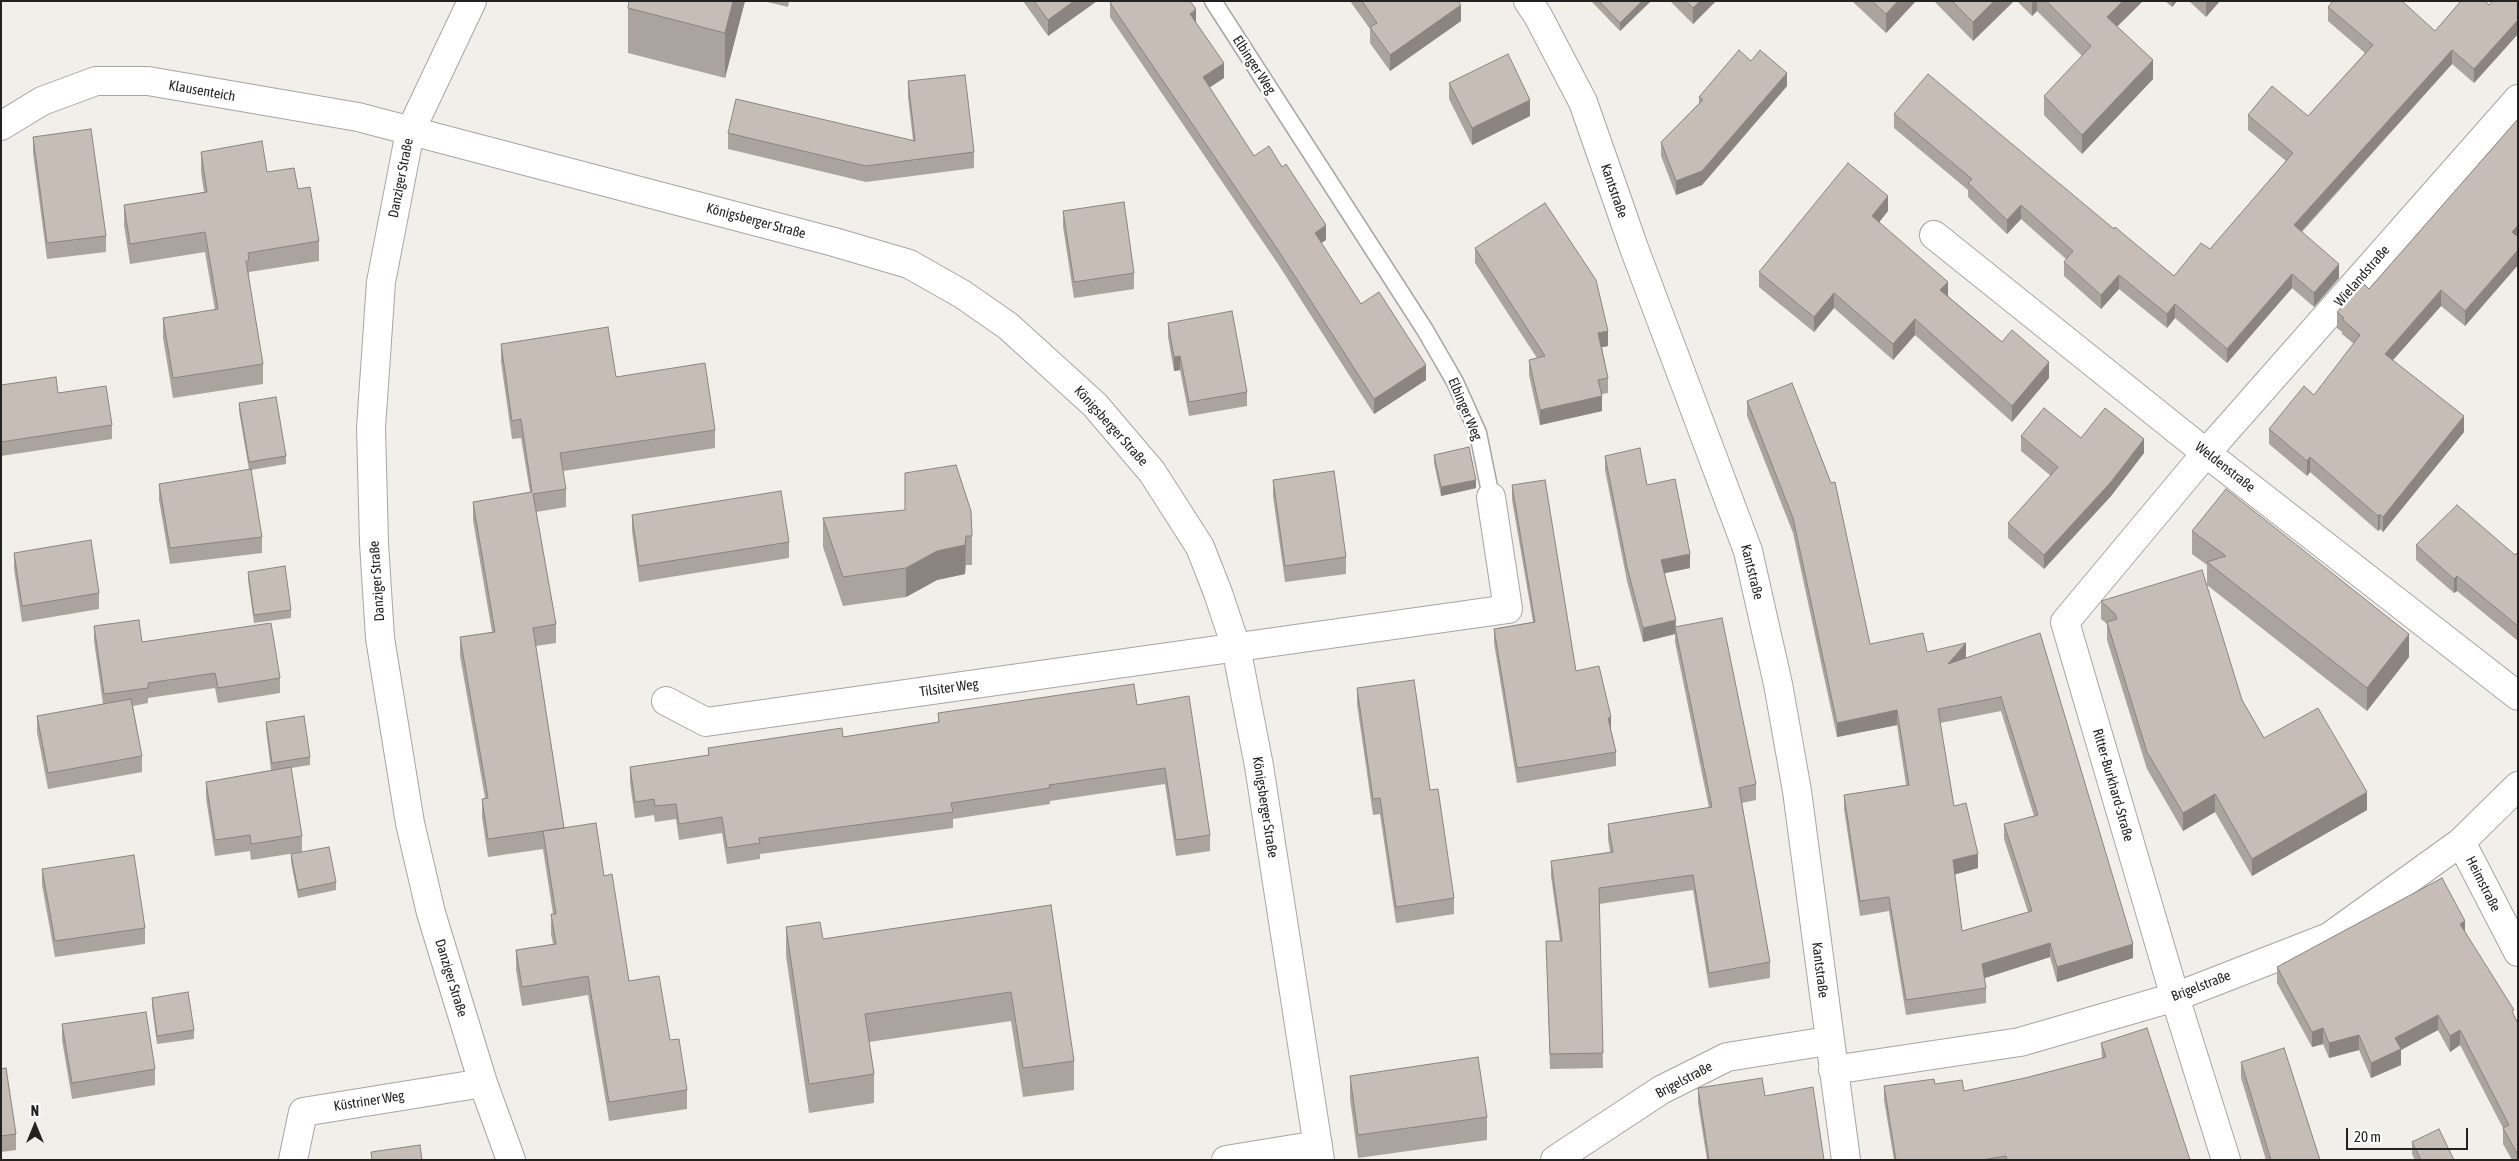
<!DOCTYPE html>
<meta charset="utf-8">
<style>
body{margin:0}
#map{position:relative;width:2519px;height:1161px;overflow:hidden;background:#f2eee9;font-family:"Asap Condensed",sans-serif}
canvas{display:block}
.frame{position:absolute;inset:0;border:2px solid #222;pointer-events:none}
.north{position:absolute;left:10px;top:1101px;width:50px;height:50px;-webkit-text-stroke:4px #fff;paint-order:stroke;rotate:0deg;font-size:14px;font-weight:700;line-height:20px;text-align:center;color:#222}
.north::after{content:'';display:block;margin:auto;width:18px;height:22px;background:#222;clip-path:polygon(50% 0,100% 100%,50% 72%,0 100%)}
.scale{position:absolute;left:2346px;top:1128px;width:122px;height:22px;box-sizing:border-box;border:2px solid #222;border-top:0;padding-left:6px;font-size:15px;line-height:18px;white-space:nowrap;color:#222;-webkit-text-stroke:4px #fff;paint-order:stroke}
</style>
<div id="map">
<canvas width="2519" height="1161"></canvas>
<div class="frame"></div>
<div class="north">N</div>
<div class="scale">20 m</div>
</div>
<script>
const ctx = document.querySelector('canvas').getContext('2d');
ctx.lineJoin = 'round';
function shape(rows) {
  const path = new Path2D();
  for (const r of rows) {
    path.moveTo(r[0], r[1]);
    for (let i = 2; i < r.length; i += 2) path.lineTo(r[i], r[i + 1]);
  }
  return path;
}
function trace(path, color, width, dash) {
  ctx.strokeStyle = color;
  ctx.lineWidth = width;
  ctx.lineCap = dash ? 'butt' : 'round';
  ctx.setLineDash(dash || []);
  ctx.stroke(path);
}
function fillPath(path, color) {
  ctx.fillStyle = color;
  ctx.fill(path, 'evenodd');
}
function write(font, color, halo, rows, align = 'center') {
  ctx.font = font + ' "Asap Condensed",sans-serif';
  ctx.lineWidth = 5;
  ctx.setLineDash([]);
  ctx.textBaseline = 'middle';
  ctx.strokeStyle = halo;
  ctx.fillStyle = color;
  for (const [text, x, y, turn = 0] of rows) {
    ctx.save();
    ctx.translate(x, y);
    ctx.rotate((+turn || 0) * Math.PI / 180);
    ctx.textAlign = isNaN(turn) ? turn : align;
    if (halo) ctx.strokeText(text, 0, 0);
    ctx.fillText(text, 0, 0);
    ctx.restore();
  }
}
const lane = shape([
 [1213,1,1425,330,1455,382,1478,433,1491,497]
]);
const street = shape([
 [472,1,410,132,381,282,371,428,374,543,380,638,410,823,431,913,483,1083,511,1160],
 [1528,1,1538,16,1583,102,1634,248,1748,551,1778,684,1797,791,1846,1160],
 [1,126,42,101,96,81,148,81,358,117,834,242,909,264,962,294,1008,326,1095,405,1152,472,1200,547,1218,593,1236,647,1259,766,1320,1160],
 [1934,235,2206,453,2518,696],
 [666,701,706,722,1508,609,1491,497],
 [2461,842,2518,952],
 [1833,1070,2020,1042,2175,997,2329,937,2461,842,2518,786],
 [293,1160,303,1112,483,1083],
 [1226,1160,1318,1145],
 [1555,1160,1661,1090,1727,1057,1828,1041],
 [2226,1160,2175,997,2065,622,2206,453,2518,99]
]);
trace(lane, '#a6a6a6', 19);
trace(street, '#a6a6a6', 30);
trace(lane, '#fff', 16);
trace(street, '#fff', 28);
fillPath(shape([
 [745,1,725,78,628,53,628,8],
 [763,1,789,1,788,7],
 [1023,1,1097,1,1048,36],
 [1350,1,1458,1,1461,21,1390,71,1370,43,1370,29],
 [1591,1,1651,1,1620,31],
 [1670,1,1716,1,1693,24],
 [1852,1,1916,1,1886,33],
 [1934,1,2014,1,1973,41],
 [2017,1,2143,1,2117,27,2153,79,2082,154,2044,115,2044,96,2082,56,2037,11,2032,16],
 [2165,1,2177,1,2172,7],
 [2189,1,2220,1,2206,17],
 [2518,1,2518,34,2474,83,2452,64,2302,232,2339,278,2314,307,2292,288,2227,363,2175,318,2167,328,2119,289,2101,309,2064,276,2064,262,2066,259,2021,219,2007,234,1968,197,1968,190,1894,128,1894,114,2114,229,2174,276,2210,249,2286,161,2248,130,2248,115,2308,116,2365,53,2328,21,2328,7,2435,31,2489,5],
 [1110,3,1196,22,1224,78,1209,87,1254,156,1326,240,1321,243,1361,304,1426,380,1374,414,1278,264,1110,17],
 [1751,61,1787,86,1702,185,1676,195,1661,156,1661,142,1699,103,1699,97],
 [908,81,974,152,974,168,866,182,728,149,728,133,913,140,908,97],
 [1449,83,1530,116,1472,145,1449,99],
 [2518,119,2518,265,2465,326,2441,306,2393,360,2464,432,2383,532,2380,529,2378,531,2310,472,2307,476,2269,444,2269,429,2314,395,2354,344,2342,334,2342,332,2337,328,2337,312,2369,289],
 [33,137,106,236,106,252,47,259,33,153],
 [201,152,267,172,298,189,319,241,319,261,249,272,249,279,263,364,263,384,173,398,163,338,163,318,215,310,205,252,130,264,124,225,124,205,204,192,201,172],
 [1063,211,1134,273,1134,289,1074,298,1063,227],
 [1888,211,1879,222,1948,296,2002,342,2049,378,2012,422,1915,335,1893,360,1834,308,1814,332,1759,287,1759,272],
 [1475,248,1608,346,1602,347,1608,378,1608,393,1602,394,1602,411,1540,425,1529,375,1529,360,1537,358,1475,263],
 [1168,323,1247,392,1247,406,1189,416,1180,370,1174,371,1168,337],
 [501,344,616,377,715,430,715,448,563,471,566,489,566,507,536,512,556,624,556,643,536,646,564,828,604,876,629,981,670,1040,687,1090,687,1109,609,1121,588,995,522,1006,516,969,516,950,553,944,551,934,551,914,553,914,543,849,488,857,482,817,482,799,485,798,460,656,460,637,492,632,473,520,473,502,530,492,521,438,512,439,501,362],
 [1,385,58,393,112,425,112,439,1,456],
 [1747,401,1870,644,1966,657,1966,658,2040,633,2133,958,2057,982,2050,957,1984,978,1986,988,1986,1003,1906,1015,1889,911,1860,916,1844,809,1844,795,1906,785,1897,725,1837,737,1793,533,1747,416],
 [2001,711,2034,816,2004,824,2004,839,2028,912,1962,931,1955,874,1978,868,1954,806,1940,723],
 [239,403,286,456,286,464,251,470,262,537,262,553,170,564,159,500,159,484,249,470,239,411],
 [2021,436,2081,438,2144,453,2111,496,2044,569,2008,538,2008,523,2051,476,2021,451],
 [1434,455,1476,488,1441,496,1434,463],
 [1605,456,1647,485,1690,568,1664,573,1676,627,1756,784,1756,800,1742,803,1770,962,1770,978,1709,988,1693,890,1599,904,1603,1068,1550,1069,1546,941,1560,941,1551,876,1551,861,1610,852,1608,839,1608,824,1709,808,1675,642,1675,634,1643,642,1627,581,1605,470],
 [1273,480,1346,557,1346,574,1285,582,1273,496],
 [1512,485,1576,671,1611,731,1616,752,1616,766,1517,783,1494,643,1494,629,1533,622,1512,500],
 [632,515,789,542,789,558,639,582,632,531],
 [823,518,972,536,972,565,966,565,965,574,937,580,906,597,843,606,823,547],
 [2192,531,2409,657,2367,711,2207,585,2207,565,2192,554],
 [2416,545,2515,555,2518,552,2518,641,2457,591,2454,593,2416,560],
 [14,553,99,593,99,609,22,622,14,569],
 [248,572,291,610,291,618,254,623,248,580],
 [2101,601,2242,700,2264,738,2367,810,2252,876,2215,812,2183,831,2147,769,2107,640,2107,624,2101,619],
 [94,626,142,642,280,678,280,693,218,703,215,688,148,698,148,703,133,706,142,756,142,772,48,789,37,732,37,716,103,704,94,641],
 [1357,688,1430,790,1454,898,1454,914,1396,923,1380,814,1373,815,1357,704],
 [1137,705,1210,835,1210,851,1176,856,1165,784,1050,801,1050,804,953,819,953,828,760,854,760,859,727,864,722,833,679,840,676,819,655,822,654,815,635,818,630,783,630,767,708,755,708,748,843,737,938,722,938,713],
 [266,722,310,757,310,765,291,768,302,836,302,852,251,860,250,851,215,856,206,798,206,782,271,770,266,730],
 [291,854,336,882,336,890,298,898,291,862],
 [42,869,145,928,145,944,55,957,42,885],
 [1051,905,1074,1061,1074,1090,1023,1097,1011,1021,869,1042,874,1074,874,1103,809,1113,786,956,786,927,823,939],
 [2465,931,2518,1024,2518,1160,2512,1160,2503,1144,2503,1128,2460,1045,2450,1052,2438,1030,2401,1050,2401,1065,2371,1078,2359,1050,2329,1058,2323,1044,2312,1047,2277,983,2277,967],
 [152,998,194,1030,194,1039,157,1044,152,1006],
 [62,1024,155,1069,155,1085,72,1099,62,1040],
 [2101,1043,2190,1160,1894,1160,1884,1100,1884,1086,1935,1084,1964,1091,2025,1078,2102,1058],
 [2241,1062,2320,1160,2266,1160,2241,1078],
 [1,1069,16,1134,16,1150,1,1152],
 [1350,1076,1487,1117,1487,1140,1358,1158,1350,1099],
 [1698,1088,1765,1096,1824,1160,1707,1160,1698,1103],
 [2412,1142,2454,1160,2415,1160,2412,1154]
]), '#aba39d');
fillPath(shape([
 [733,1,745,1,725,78,725,33],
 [1074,1,1097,1,1048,36,1048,20],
 [1642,1,1651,1,1620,31,1620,23],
 [1700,1,1716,1,1693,24,1693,8],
 [1898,1,1916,1,1886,33,1886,14],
 [1994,1,2014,1,1973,41,1973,22],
 [2032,1,2037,1,2037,11,2032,16],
 [2123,1,2143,1,2107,36,2107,17],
 [2172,1,2177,1,2172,7],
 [2206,1,2220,1,2206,17],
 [1461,5,1461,21,1390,71,1390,55],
 [1196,9,1196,24,1190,14],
 [2518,20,2518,34,2474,83,2474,69],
 [2452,50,2452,64,2294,239,2294,225],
 [2153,60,2153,79,2082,154,2082,135],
 [1224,63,1224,78,1203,92,1203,77],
 [1787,73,1787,86,1702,185,1676,195,1676,181],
 [1530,100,1530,116,1472,145,1472,128],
 [1888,196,1888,211,1872,231,1872,216],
 [2021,205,2021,219,2007,234,2007,220],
 [1326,225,1326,240,1315,247,1315,233],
 [2518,225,2518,241,2512,232],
 [2518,250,2518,265,2465,326,2465,311],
 [2339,264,2339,278,2314,307,2314,293],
 [2292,274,2292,288,2227,363,2227,349],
 [2119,275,2119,289,2101,309,2101,295],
 [1948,282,1948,298,1940,290],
 [2441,290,2441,306,2385,369,2385,354],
 [1834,293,1834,308,1814,332,1814,317],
 [2175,304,2175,318,2167,328,2167,314],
 [1915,319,1915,335,1893,360,1893,344],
 [1608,331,1608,346,1598,348,1598,333],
 [1180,356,1180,370,1174,371,1174,357],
 [2049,362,2049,378,2012,422,2012,406],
 [1426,365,1426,380,1374,414,1374,399],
 [1602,396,1602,411,1540,425,1540,410],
 [2464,416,2464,432,2383,532,2383,517],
 [2144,439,2144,453,2111,496,2044,569,2044,555],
 [2310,457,2310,472,2307,476,2307,461],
 [1476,480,1476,488,1441,496,1441,487],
 [2380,514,2380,529,2378,531,2378,516],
 [966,536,965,574,937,580,906,597,906,568,937,551],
 [1690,554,1690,568,1661,574,1661,560],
 [2457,576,2457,591,2454,593,2454,579],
 [1676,620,1675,634,1643,642,1643,628],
 [2409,634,2409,657,2367,711,2367,688],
 [1966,643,1966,657,1948,678,1948,664],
 [1897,710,1897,725,1837,737,1837,723],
 [1611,717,1611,731,1608,718],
 [2367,792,2367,810,2252,876,2252,859],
 [2215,794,2215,812,2183,831,2183,813],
 [1978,854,1978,868,1953,875,1953,860],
 [2465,921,2465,937,2460,924],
 [2050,943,2050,957,1982,979,1982,964],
 [2133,944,2133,958,2057,982,2057,967],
 [2438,1015,2438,1030,2401,1050,2401,1065,2371,1078,2371,1063,2395,1038],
 [2323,1028,2323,1044,2312,1047,2312,1032],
 [2460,1030,2460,1045,2450,1052,2450,1036],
 [2359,1035,2359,1050,2329,1058,2329,1043]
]), '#8b8480');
const building = shape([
 [629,1,733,1,725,33,628,8,629,1],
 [1034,1,1074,1,1048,20,1034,1],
 [1113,1,1190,1,1196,9,1190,14,1224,63,1203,77,1254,156,1269,146,1282,167,1286,164,1326,225,1315,233,1361,304,1379,292,1426,365,1374,399,1278,250,1110,3,1113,1],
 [1362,1,1458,1,1461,5,1390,55,1370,27,1377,23,1362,1],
 [1599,1,1642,1,1620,23,1599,1],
 [1686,1,1700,1,1693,8,1686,1],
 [1872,1,1898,1,1886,14,1872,1],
 [1952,1,1994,1,1973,22,1952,1],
 [2046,1,2123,1,2107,17,2153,60,2082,135,2044,96,2091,46,2046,1],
 [2333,1,2402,1,2435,31,2461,1,2485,1,2489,5,2492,1,2518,1,2518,20,2474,69,2452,50,2294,225,2339,264,2314,293,2292,274,2227,349,2175,304,2167,314,2119,275,2101,295,2064,262,2073,251,2021,205,2007,220,1968,183,1972,179,1894,114,1928,74,2114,229,2115,227,2174,276,2201,243,2210,249,2293,153,2248,115,2272,86,2308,116,2373,45,2328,7,2333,1],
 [1739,50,1751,61,1760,50,1787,73,1702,171,1676,181,1661,142,1703,100,1699,97,1739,50],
 [1508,54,1530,100,1472,128,1449,83,1508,54],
 [965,75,974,152,866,166,728,133,736,99,915,141,908,81,965,75],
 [2518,119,2518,225,2512,232,2518,237,2518,250,2465,311,2441,290,2385,354,2464,416,2383,517,2380,514,2378,516,2310,457,2307,461,2269,429,2304,386,2314,395,2360,335,2342,319,2344,318,2337,312,2363,283,2369,289,2518,119],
 [91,129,106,236,47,243,33,137,91,129],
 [262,141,267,172,294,168,298,189,310,187,319,241,248,253,249,261,246,261,263,364,173,378,163,318,218,309,205,232,130,244,124,205,207,192,201,152,262,141],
 [1848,163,1888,196,1872,216,1948,282,1940,290,2002,342,2012,330,2049,362,2012,406,1915,319,1893,344,1834,293,1814,317,1759,272,1848,163],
 [1124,202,1134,273,1074,282,1063,211,1124,202],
 [1545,203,1596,280,1608,331,1598,333,1608,378,1598,380,1602,396,1540,410,1529,360,1545,356,1475,248,1545,203],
 [1232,311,1247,392,1189,402,1180,356,1174,357,1168,323,1232,311],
 [608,327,616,377,705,363,715,430,560,453,566,489,533,494,556,624,533,628,564,828,488,839,482,799,488,798,460,637,495,632,473,502,532,492,521,419,512,421,501,344,608,327],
 [56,377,58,393,106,386,112,425,1,442,1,385,56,377],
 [1792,383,1831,483,1835,482,1870,644,1923,633,1927,652,1966,643,1948,664,2040,633,2133,944,2057,967,2050,943,1982,964,1986,988,1906,1000,1889,897,1860,901,1844,795,1909,785,1897,710,1837,723,1793,518,1747,401,1792,383],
 [2001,697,2038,815,2004,824,2032,911,1962,931,1953,860,1978,854,1966,803,1954,806,1938,709,2001,697],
 [276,397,286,456,249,462,239,403,276,397],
 [2044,408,2081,438,2105,408,2144,439,2111,482,2044,555,2008,523,2058,467,2021,436,2044,408],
 [1469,447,1476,480,1441,487,1434,455,1469,447],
 [1640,448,1647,485,1675,479,1690,554,1661,560,1676,620,1643,628,1627,567,1605,456,1640,448],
 [956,465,971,511,972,536,966,536,965,545,937,551,906,568,843,577,823,518,905,510,905,473,956,465],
 [251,469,262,537,170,548,159,484,251,469],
 [1334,471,1346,557,1285,566,1273,480,1334,471],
 [1545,480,1576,671,1599,666,1611,717,1608,718,1616,752,1517,768,1494,629,1535,622,1512,485,1545,480],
 [2226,489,2409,634,2367,688,2207,562,2226,556,2192,531,2226,489],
 [781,491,789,542,639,566,632,515,781,491],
 [2457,505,2515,555,2518,552,2518,626,2457,576,2454,579,2416,545,2457,505],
 [91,540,99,593,22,606,14,553,91,540],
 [285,566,291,610,254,615,248,572,285,566],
 [2202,570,2242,700,2264,738,2318,708,2367,792,2252,859,2215,794,2183,813,2147,752,2107,622,2117,619,2115,614,2101,601,2202,570],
 [1722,618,1756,784,1739,788,1770,962,1709,973,1693,875,1599,888,1603,1053,1550,1054,1546,941,1562,941,1551,861,1613,852,1608,824,1712,807,1675,627,1722,618],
 [139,620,142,642,271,623,280,678,218,688,215,673,148,683,148,688,104,694,94,626,139,620],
 [1414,680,1430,790,1438,789,1454,898,1396,907,1380,798,1373,799,1357,688,1414,680],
 [1134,684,1137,705,1189,696,1210,835,1176,840,1165,768,1049,785,1050,788,951,803,953,812,759,838,760,843,727,848,722,817,679,824,676,804,655,806,654,799,635,802,630,767,709,755,708,748,842,728,843,737,939,722,938,713,1134,684],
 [131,699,142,756,48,773,37,716,131,699],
 [304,716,310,757,272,763,266,722,304,716],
 [291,767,302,836,251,844,250,835,215,840,206,782,291,767],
 [596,823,604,876,612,874,629,981,659,976,670,1040,679,1039,687,1090,609,1102,588,976,522,987,516,950,556,944,551,914,556,914,543,831,596,823],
 [329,847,336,882,298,890,291,854,329,847],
 [134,855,145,928,55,941,42,869,134,855],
 [2442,878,2465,921,2460,924,2514,1010,2512,1011,2518,1024,2518,1155,2503,1128,2509,1125,2460,1030,2450,1036,2438,1015,2395,1038,2401,1049,2371,1063,2359,1035,2329,1043,2323,1028,2312,1032,2277,967,2442,878],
 [1051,905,1074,1061,1023,1068,1011,992,865,1014,874,1074,809,1084,786,927,820,922,823,939,1051,905],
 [188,992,194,1030,157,1036,152,998,188,992],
 [146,1012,155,1069,72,1083,62,1024,146,1012],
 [2147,1028,2190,1160,2007,1160,2006,1156,1981,1160,1896,1160,1884,1086,1934,1079,1935,1084,1962,1080,1964,1091,2025,1078,2106,1057,2101,1043,2147,1028],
 [2284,1048,2320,1160,2271,1160,2241,1062,2284,1048],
 [1478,1057,1487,1117,1358,1135,1350,1076,1478,1057],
 [6,1068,16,1134,1,1136,1,1069,6,1068],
 [1762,1078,1765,1096,1813,1087,1824,1160,1709,1160,1698,1088,1762,1078],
 [2439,1129,2454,1160,2421,1160,2412,1142,2439,1129],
 [420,1145,422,1160,372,1160,371,1152,420,1145]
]);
fillPath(building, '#c7bdb7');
trace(building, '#8b8480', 1);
write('14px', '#222', '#fff', [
 ["Elbinger Weg",1254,65,57],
 ["Klausenteich",202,91,10],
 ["Danziger Straße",401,178,-79],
 ["Kantstraße",1614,191,71],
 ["Königsberger Straße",756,221,15],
 ["Wielandstraße",2362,276,-49],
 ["Elbinger Weg",1465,409,67],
 ["Königsberger Straße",1111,426,48],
 ["Weldenstraße",2225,467,38],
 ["Kantstraße",1752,572,76],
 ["Danziger Straße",377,581,-94],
 ["Tilsiter Weg",949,688,-8],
 ["Ritter-Burkhard-Straße",2113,785,74],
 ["Königsberger Straße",1265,807,81],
 ["Heimstraße",2483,884,63],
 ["Kantstraße",1820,970,83],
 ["Danziger Straße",451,978,73],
 ["Brigelstraße",2201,986,-21],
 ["Brigelstraße",1684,1080,-28],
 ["Küstriner Weg",369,1101,-9]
]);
</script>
